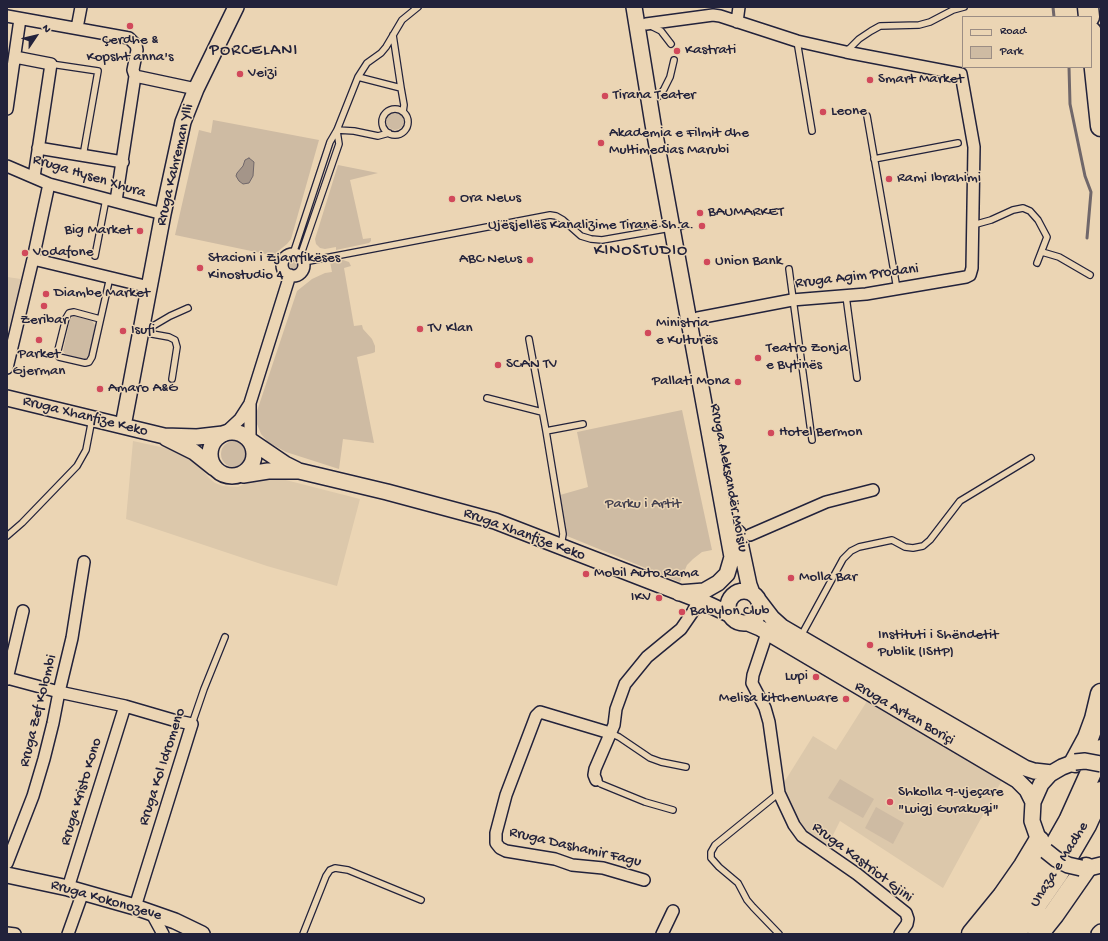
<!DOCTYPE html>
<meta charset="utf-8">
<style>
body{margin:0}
#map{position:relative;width:1108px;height:941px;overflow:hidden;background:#ebd5b4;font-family:"Gochi Hand",sans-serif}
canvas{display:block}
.frame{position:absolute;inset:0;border:8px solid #22223b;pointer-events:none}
.legend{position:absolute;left:962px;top:16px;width:130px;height:52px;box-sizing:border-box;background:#ebd5b4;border:1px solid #9b8d84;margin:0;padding:5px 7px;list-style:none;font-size:12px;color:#22223b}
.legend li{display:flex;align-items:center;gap:8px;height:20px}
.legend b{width:20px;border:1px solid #9b8d84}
.north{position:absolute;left:16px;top:16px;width:40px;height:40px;-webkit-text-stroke:3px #ebd5b4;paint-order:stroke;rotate:55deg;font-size:11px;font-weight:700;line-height:16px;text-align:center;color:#22223b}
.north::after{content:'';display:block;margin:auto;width:14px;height:18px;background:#22223b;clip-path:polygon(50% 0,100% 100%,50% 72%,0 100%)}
</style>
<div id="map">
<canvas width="1108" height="941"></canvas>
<div class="frame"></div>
<ul class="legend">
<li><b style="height:5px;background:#ebd5b4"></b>Road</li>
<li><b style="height:11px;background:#cebba3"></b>Park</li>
</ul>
<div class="north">N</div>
</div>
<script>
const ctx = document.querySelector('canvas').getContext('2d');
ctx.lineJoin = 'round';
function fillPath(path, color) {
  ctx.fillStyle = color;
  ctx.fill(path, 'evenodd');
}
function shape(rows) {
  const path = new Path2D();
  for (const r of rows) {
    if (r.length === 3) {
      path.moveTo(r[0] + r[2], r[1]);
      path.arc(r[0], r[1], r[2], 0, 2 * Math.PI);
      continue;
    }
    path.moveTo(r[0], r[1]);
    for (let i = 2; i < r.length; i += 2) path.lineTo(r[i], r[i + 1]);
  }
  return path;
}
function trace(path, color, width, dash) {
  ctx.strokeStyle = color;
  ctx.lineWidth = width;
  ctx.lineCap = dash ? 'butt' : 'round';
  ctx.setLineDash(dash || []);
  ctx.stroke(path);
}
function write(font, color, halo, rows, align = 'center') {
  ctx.font = font + ' "Gochi Hand",sans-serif';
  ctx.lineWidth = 3;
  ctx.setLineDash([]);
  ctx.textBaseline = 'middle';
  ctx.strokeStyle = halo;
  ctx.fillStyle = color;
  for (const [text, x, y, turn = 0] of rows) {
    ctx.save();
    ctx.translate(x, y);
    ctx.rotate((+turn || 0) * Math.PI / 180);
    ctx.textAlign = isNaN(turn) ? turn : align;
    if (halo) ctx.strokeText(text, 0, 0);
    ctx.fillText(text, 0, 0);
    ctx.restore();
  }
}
fillPath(shape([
 [7,277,21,279,7,335],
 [133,441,179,451,193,459,209,478,215,483,223,486,238,487,256,478,270,476,360,499,337,586,267,566,126,519],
 [869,698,1002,780,943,888,840,821,827,847,798,830,783,784,813,736,836,750]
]), '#dcc8ab');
fillPath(shape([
 [395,121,9],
 [213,120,319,140,291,239,287,244,277,252,275,256,175,235,199,130,211,133],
 [338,165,378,173,350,180,363,239,371,238,371,241,369,243,336,250,336,247,325,249,320,248,316,244,315,239],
 [294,265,6],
 [343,260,349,262,351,266,344,268,354,326,362,325,363,329,372,339,375,346,375,352,373,353,357,357,374,443,343,439,339,469,286,452,268,442,261,434,257,424,256,414,297,291,312,279,325,273,332,272,330,262],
 [74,316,92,321,95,325,89,356,85,359,65,354,63,351,70,319],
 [682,410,712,550,702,552,693,559,687,565,680,582,567,536,560,495,588,487,577,432],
 [234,454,13],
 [840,779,874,799,863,818,828,798],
 [876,807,904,823,893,844,865,828]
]), '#cebba3');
const water = shape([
 [249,158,254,162,253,176,249,183,243,184,239,181,236,176,237,173,243,166,245,160,249,158]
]);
fillPath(water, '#a49589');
trace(water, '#70676a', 1);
trace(shape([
 [1053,7,1054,17],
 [1069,67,1070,104,1085,176,1091,192,1087,238]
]), '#70676a', 3);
const lane = shape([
 [651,26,661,31,671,44],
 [797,41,812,131],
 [846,52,859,39,871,31,880,26,919,25,930,22,953,10,964,7],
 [51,64,98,71,83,156],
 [358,77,401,88,393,35],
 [401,88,404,105,403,112],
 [659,96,664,89,670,77,674,60],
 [395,122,13],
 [867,116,897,289],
 [337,130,354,131,378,136,389,133],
 [874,159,958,143],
 [973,225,991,220,1013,210,1023,208,1030,211,1038,220,1047,237,1037,263],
 [1042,252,1059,257,1090,275],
 [293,254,330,142,337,130,358,77,367,63,381,53,386,47,402,20,418,7],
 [95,256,106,199],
 [300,257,339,144,337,131],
 [304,262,550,215,556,216,563,220,581,236,591,239,602,240,682,226],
 [789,269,812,440],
 [846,296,857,378],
 [100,319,74,312,69,313,66,318,58,350,58,354,59,357,85,363,89,362,92,357,110,277],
 [142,324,153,326,170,316,188,308],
 [141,332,169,337,175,340,177,347,172,379],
 [529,339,546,431,563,534,561,546],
 [487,398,542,412],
 [546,431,583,424],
 [7,536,22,523,77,466,86,450,92,419],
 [801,636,843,559,851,551,859,547,892,540,905,547,913,548,923,546,930,540,960,501,1031,458],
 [192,724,204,689,225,637],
 [610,733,619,737,650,758,661,762,686,767],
 [596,780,601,784,645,802,673,810],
 [303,934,326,876,330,870,335,868,348,870,421,900],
 [779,934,753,907,747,900,738,883,719,867,711,858,711,852,715,845,779,793]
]);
const street = shape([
 [7,16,129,38,136,45,137,50,133,70,135,76,116,201],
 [737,22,739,7],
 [646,24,713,15,720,16,797,41,846,52,961,74,974,147,972,268,970,275,966,277,866,294,792,300,698,318],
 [77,28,81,7],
 [15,57,51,64,34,177],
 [135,76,196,89],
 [7,109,20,19],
 [38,148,123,162],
 [7,166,49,184,163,214],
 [293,265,11],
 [33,259,149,287],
 [7,368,33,259,49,184],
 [225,433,240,419,249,405],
 [250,440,250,403,290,275],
 [750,535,826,502,873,490],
 [767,633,753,675,752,683,765,708,769,722,779,793,794,825,802,836,857,874,906,913,908,919,907,924,900,934],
 [7,678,59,692,125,706,173,720,192,724,135,907],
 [7,679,23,611],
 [610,733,540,712,536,716,506,795,496,833,496,843,500,848,506,851,555,859,572,865,603,868,644,880],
 [596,780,594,775,595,769,614,725,616,709,625,684,647,657,681,629,692,613,699,600],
 [7,863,33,796,44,759,53,723,59,692,72,638,84,562],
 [68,888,125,706],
 [151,912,163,934],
 [7,933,15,934],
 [68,934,83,892],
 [662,934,673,911]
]);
const secondary = shape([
 [634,7,653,124,732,557,727,574,718,583,704,591,679,593],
 [7,398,164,436,197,437,223,434],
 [123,426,163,214,183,122,196,89,236,7],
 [232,454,22],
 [166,438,194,452,214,468],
 [251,441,285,464,297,470],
 [243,475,268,471,299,471,387,492,495,521,699,600,731,615],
 [738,533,749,585,752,593],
 [744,607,16],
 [759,601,772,618,782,627,854,669,1025,768,1034,771,1052,773],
 [748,623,760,628,1017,780,1027,790,1033,802],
 [1045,849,1039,841,1032,821,1033,802,1041,784,1050,774,1062,767,1075,762],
 [1081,868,1093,867,1101,865],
 [7,875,68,888,135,907,175,921,202,934],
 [1099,934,1101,932]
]);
const highway = shape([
 [1088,7,1089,17],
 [1091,32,1101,126],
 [1075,762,1088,738,1095,719,1101,694],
 [972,934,1003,896,1024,866,1039,841],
 [992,934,1017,903,1044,865,1069,821,1101,750],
 [1014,934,1026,919,1058,873,1086,825,1101,792],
 [1038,934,1054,914,1086,868]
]);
trace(lane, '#22223b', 8);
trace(street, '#22223b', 14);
trace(secondary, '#22223b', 18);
trace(highway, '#22223b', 23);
trace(lane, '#ebd5b4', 5.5);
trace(street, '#ebd5b4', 11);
trace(secondary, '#ebd5b4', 15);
trace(highway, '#ebd5b4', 20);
const secondaryBridge = shape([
 [1075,762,1085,761,1101,764],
 [1046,851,1056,859,1068,865,1081,868]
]);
trace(secondaryBridge, '#22223b', 18, []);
trace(secondaryBridge, '#ebd5b4', 15);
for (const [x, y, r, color] of [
 [130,26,4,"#d1495b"],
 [677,51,4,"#d1495b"],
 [240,74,4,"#d1495b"],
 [870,80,4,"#d1495b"],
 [605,96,4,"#d1495b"],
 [823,112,4,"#d1495b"],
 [601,143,4,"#d1495b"],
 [889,179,4,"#d1495b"],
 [452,199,4,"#d1495b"],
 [700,213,4,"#d1495b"],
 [702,226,4,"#d1495b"],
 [140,231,4,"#d1495b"],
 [25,253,4,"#d1495b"],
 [530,260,4,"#d1495b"],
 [707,262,4,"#d1495b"],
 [200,268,4,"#d1495b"],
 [46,294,4,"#d1495b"],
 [44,306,4,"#d1495b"],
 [420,329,4,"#d1495b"],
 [123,331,4,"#d1495b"],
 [648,333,4,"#d1495b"],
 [39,340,4,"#d1495b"],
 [758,358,4,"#d1495b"],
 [498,365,4,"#d1495b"],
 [738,382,4,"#d1495b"],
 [100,389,4,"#d1495b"],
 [771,433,4,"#d1495b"],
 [586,574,4,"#d1495b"],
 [791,578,4,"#d1495b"],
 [659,598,4,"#d1495b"],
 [682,612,4,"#d1495b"],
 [870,645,4,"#d1495b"],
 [816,677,4,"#d1495b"],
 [846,699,4,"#d1495b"],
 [890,802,4,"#d1495b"]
]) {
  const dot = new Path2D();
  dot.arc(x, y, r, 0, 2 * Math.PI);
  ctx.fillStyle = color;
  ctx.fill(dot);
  trace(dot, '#ebd5b4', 1.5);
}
write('15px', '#22223b', '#ebd5b4', [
 ["Çerdhe &",130,41,"center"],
 ["Kopsht anna's",130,58,"center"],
 ["Kastrati",685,51],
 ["Veizi",248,74],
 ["Smart Market",878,80],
 ["Tirana Teater",613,96],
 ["Leone",831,112],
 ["Akademia e Filmit dhe",609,134],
 ["Multimedias Marubi",609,151],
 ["Rami Ibrahimi",897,179],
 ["Ora News",460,199],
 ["BAUMARKET",708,213],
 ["Ujësjellës Kanalizime Tiranë Sh.a.",694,226,"right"],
 ["Big Market",132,231,"right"],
 ["Vodafone",33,253],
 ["Stacioni i Zjarrfikëses",208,259],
 ["Kinostudio 4",208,276],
 ["ABC News",522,260,"right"],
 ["Union Bank",715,262],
 ["Diambe Market",54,294],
 ["Zeribar",44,321,"center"],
 ["Ministria",656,324],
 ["e Kulturës",656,341],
 ["TV Klan",428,329],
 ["Isufi",131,331],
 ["Teatro Zonja",766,349],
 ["e Bytinës",766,366],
 ["Parket",39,355,"center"],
 ["Gjerman",39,372,"center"],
 ["SCAN TV",506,365],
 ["Pallati Mona",730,382,"right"],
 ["Amaro A&G",108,389],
 ["Hotel Bermon",779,433],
 ["Mobil Auto Rama",594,574],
 ["Molla Bar",799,578],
 ["IKV",651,598,"right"],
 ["Babylon Club",690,612],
 ["Instituti i Shëndetit",878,636],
 ["Publik (ISHP)",878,653],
 ["Lupi",808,677,"right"],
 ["Melisa kitchenware",838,699,"right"],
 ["Shkolla 9-vjeçare",898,793],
 ["\"Luigj Gurakuqi\"",898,810]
], 'left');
write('15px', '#22223b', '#ebd5b4', [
 ["Rruga Kahreman Ylli",176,165,-77],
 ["Rruga Hysen Xhura",89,177,17],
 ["Rruga Agim Prodani",857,277,-7],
 ["Rruga Xhanfize Keko",85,417,14],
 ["Rruga Aleksandër Moisiu",728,478,79],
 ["Rruga Xhanfize Keko",524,535,20],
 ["Rruga Zef Kolombi",39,711,-76],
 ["Rruga Artan Boriçi",904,714,30],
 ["Rruga Kol Idromeno",163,767,-72],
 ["Rruga Kristo Kono",82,792,-73],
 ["Rruga Dashamir Fagu",575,848,13],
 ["Rruga Kastriot Gjini",862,863,37],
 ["Unaza e Madhe",1060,865,-58],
 ["Rruga Kokonozeve",106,901,16]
]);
write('15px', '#444150', '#ebd5b4', [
 ["Parku i Artit",643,505]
]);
ctx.letterSpacing = '1px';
write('17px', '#22223b', '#ebd5b4', [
 ["PORCELANI",254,51],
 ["KINOSTUDIO",641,251]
]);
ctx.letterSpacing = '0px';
</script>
